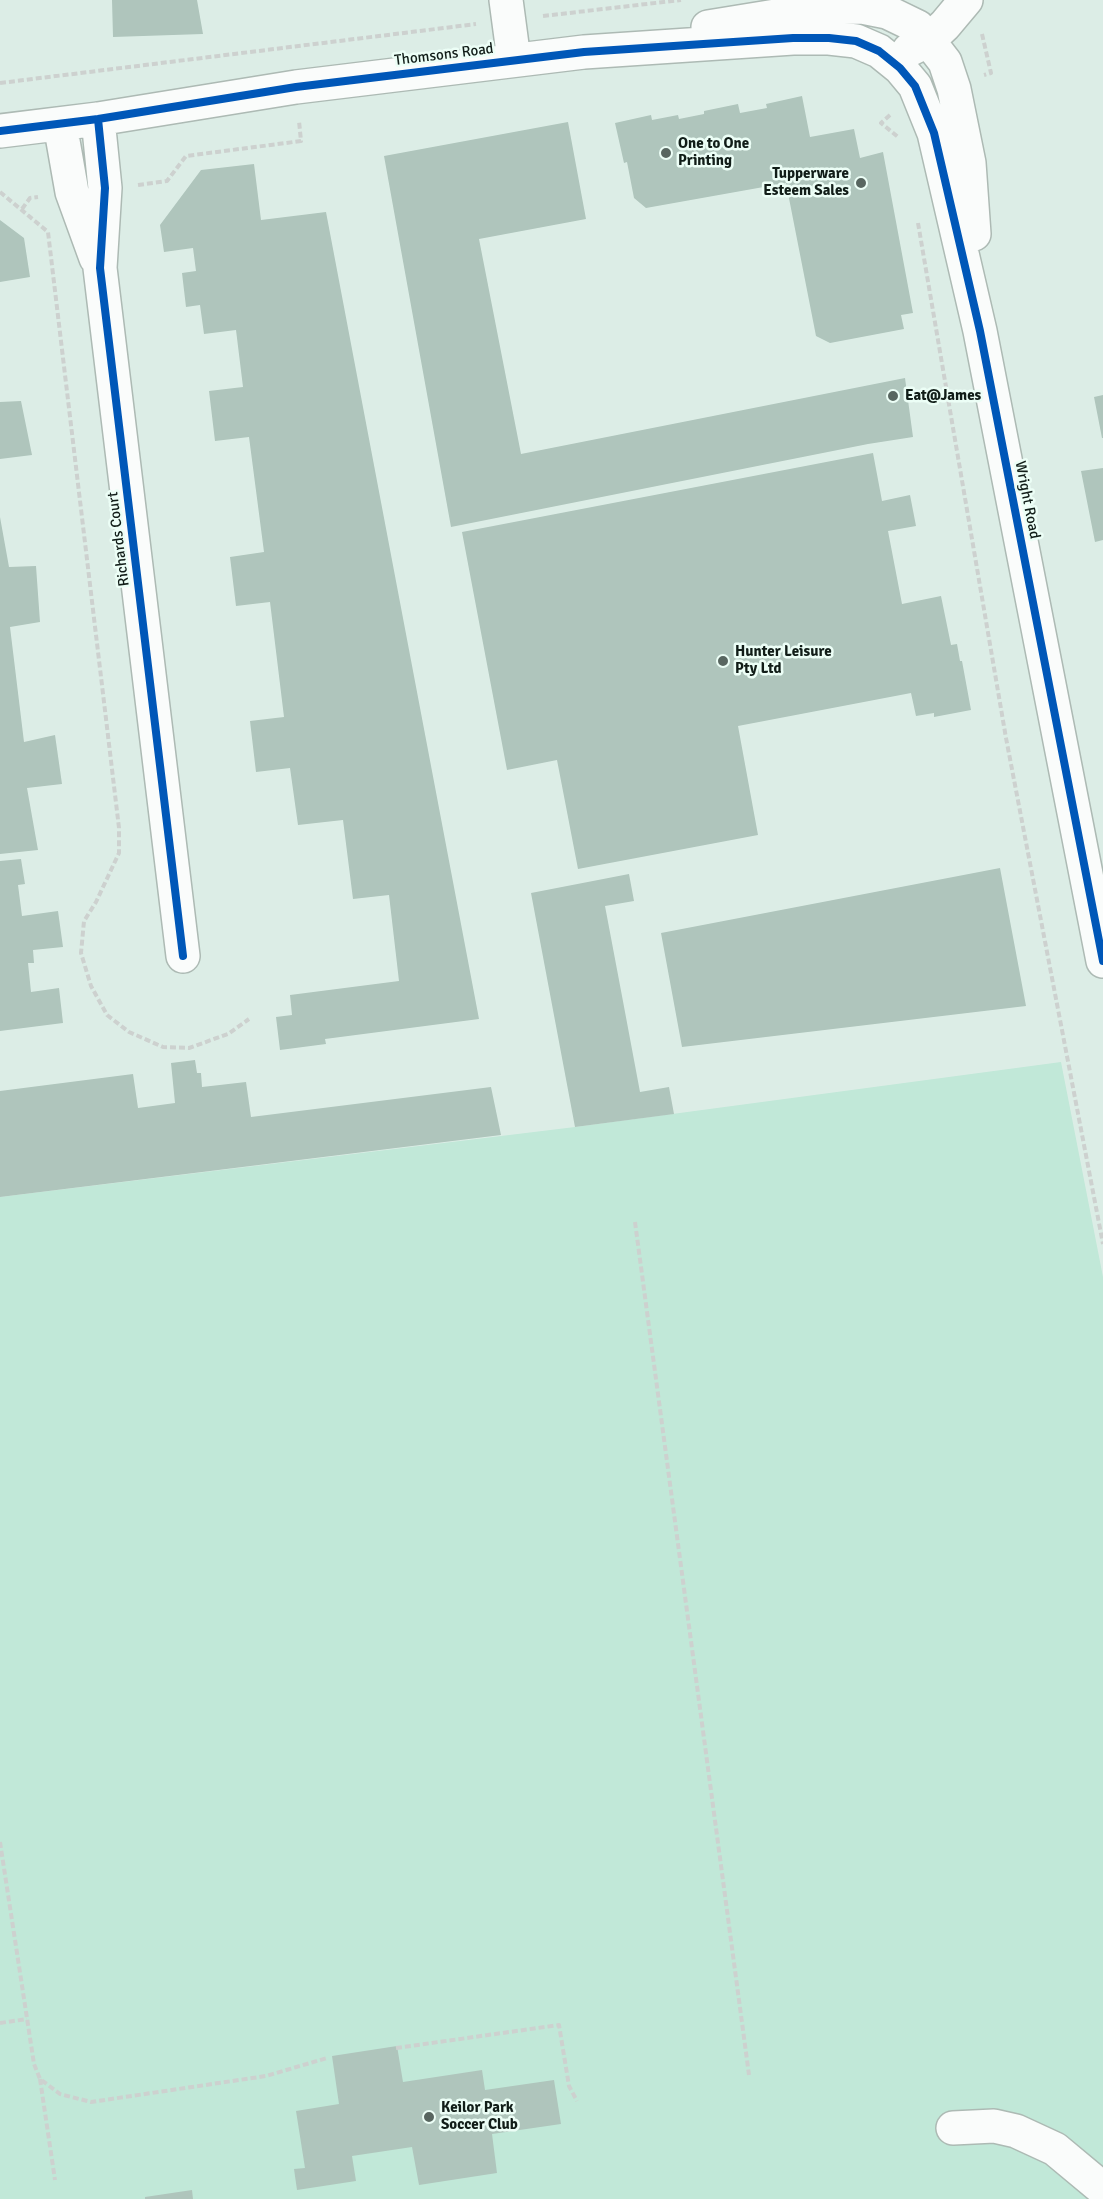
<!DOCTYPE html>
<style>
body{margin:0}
canvas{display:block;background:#dcede6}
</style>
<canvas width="1103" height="2199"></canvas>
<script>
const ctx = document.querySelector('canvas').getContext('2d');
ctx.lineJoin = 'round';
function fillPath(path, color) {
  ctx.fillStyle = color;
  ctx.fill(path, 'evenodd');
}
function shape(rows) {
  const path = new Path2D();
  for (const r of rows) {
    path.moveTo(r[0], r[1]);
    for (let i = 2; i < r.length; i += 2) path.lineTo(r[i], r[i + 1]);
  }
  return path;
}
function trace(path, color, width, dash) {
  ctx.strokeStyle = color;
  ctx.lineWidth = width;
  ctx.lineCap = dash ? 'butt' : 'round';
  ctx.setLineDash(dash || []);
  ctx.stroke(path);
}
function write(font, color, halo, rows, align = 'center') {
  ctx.font = font + ' Signika,sans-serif';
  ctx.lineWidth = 5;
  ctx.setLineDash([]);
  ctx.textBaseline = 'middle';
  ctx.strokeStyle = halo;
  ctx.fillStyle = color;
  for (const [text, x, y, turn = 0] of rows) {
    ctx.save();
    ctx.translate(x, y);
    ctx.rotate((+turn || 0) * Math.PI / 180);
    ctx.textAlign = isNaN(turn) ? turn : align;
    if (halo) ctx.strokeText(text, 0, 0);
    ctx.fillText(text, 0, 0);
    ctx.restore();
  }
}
fillPath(shape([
 [1061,1062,1103,1277,1103,2199,0,2199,0,1197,575,1127]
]), '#c1e8d8');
fillPath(shape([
 [112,0,197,0,203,34,113,37],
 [802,96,810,137,854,129,860,158,883,152,913,313,901,315,904,329,830,343,816,336,786,183,646,208,634,198,627,162,624,163,615,123,651,115,652,120,678,115,679,119,704,114,704,111,738,104,740,113,767,108,766,104],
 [568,122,586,219,479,239,521,454,905,378,913,437,868,444,451,527,384,156],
 [254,164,261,220,326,212,479,1019,325,1039,326,1044,280,1050,276,1017,292,1015,290,995,399,981,389,895,353,899,343,820,298,825,290,768,256,772,250,721,284,717,270,602,236,606,230,557,264,552,249,437,215,441,209,391,243,387,236,330,204,334,200,305,186,307,182,273,196,271,193,248,164,252,160,225,201,170],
 [0,220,24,238,30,277,0,282],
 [1103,395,1103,438,1102,438,1094,397],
 [21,401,32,455,0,459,0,402],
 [873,453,882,501,910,495,916,526,888,531,902,604,941,596,951,645,957,644,960,661,962,661,971,710,934,717,934,713,916,716,911,693,738,726,758,835,578,869,557,760,507,770,462,532],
 [1103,468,1103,540,1095,542,1081,471],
 [0,517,9,567,36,566,40,622,10,627,24,742,55,735,62,784,27,788,38,850,0,854],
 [21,859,25,884,18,885,22,916,58,911,63,947,33,950,34,963,28,963,31,992,59,988,63,1023,0,1031,0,861],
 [1000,868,1026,1006,682,1047,661,933],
 [629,874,634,901,605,906,622,996,640,1092,669,1087,674,1114,575,1127,531,893],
 [195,1060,197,1073,201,1073,202,1087,246,1082,251,1117,491,1087,501,1135,0,1197,0,1091,133,1074,138,1108,175,1103,171,1063],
 [397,2046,403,2082,482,2070,485,2090,554,2080,561,2124,492,2134,497,2173,419,2185,412,2147,352,2156,356,2181,297,2190,294,2169,305,2168,296,2111,339,2104,332,2056],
 [192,2190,193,2199,145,2199,145,2197]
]), '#afc5bc');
const minor = shape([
 [506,0,514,60],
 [708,27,825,8,862,7,887,12,918,27,945,62,954,89,969,163,974,234],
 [909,50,929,40,945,25,966,0],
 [98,119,105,188,100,268,183,956],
 [60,124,72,192,96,258],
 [0,131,98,119,296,87,584,52,793,38,829,38,856,41,879,51,900,68,915,86,934,133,980,331,1103,961],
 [953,2128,994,2126,1016,2131,1055,2149,1103,2189]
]);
trace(minor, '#adbab4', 36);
trace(shape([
 [543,16,681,0],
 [982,34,991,73,984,75],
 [0,83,476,24],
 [890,115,881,123,898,137],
 [138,185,167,181,186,156,301,141,299,121],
 [0,192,48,232,119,828,119,853,96,902,84,921,81,953,91,986,107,1015,129,1032,163,1047,189,1048,228,1034,249,1019],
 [22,209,30,198,38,197],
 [918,223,1006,738,1103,1244],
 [635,1222,749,2075],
 [0,1842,34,2064,40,2079,60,2094,91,2102,266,2076,327,2058],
 [0,2023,27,2019],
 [396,2048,559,2025,569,2086,577,2101],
 [40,2079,55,2180]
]), '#cdd1cf', 4, [6, 3]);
trace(minor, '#fafcfb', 33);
trace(shape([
 [98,119,105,188,100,268,183,956],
 [0,131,98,119,296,87,584,52,793,38,829,38,856,41,879,51,900,68,915,86,934,133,980,331,1103,961]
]), '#0057b8', 8);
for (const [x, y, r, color] of [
 [666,153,6,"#586660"],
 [861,183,6,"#586660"],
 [893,396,6,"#586660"],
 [723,661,6,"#586660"],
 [429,2117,6,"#586660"]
]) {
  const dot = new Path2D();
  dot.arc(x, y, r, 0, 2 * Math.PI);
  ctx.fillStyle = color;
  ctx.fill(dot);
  trace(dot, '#ecfef6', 2);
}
write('15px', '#111d18', '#ecfef6', [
 ["Thomsons Road",444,55,-7],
 ["Wright Road",1027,500,79],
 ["Richards Court",119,539,-97]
]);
write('bold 15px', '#111d18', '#ecfef6', [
 ["One to One",678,144],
 ["Printing",678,161],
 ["Tupperware",849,174,"right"],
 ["Esteem Sales",849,191,"right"],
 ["Eat@James",905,396],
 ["Hunter Leisure",735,652],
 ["Pty Ltd",735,669],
 ["Keilor Park",441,2108],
 ["Soccer Club",441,2125]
], 'left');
</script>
